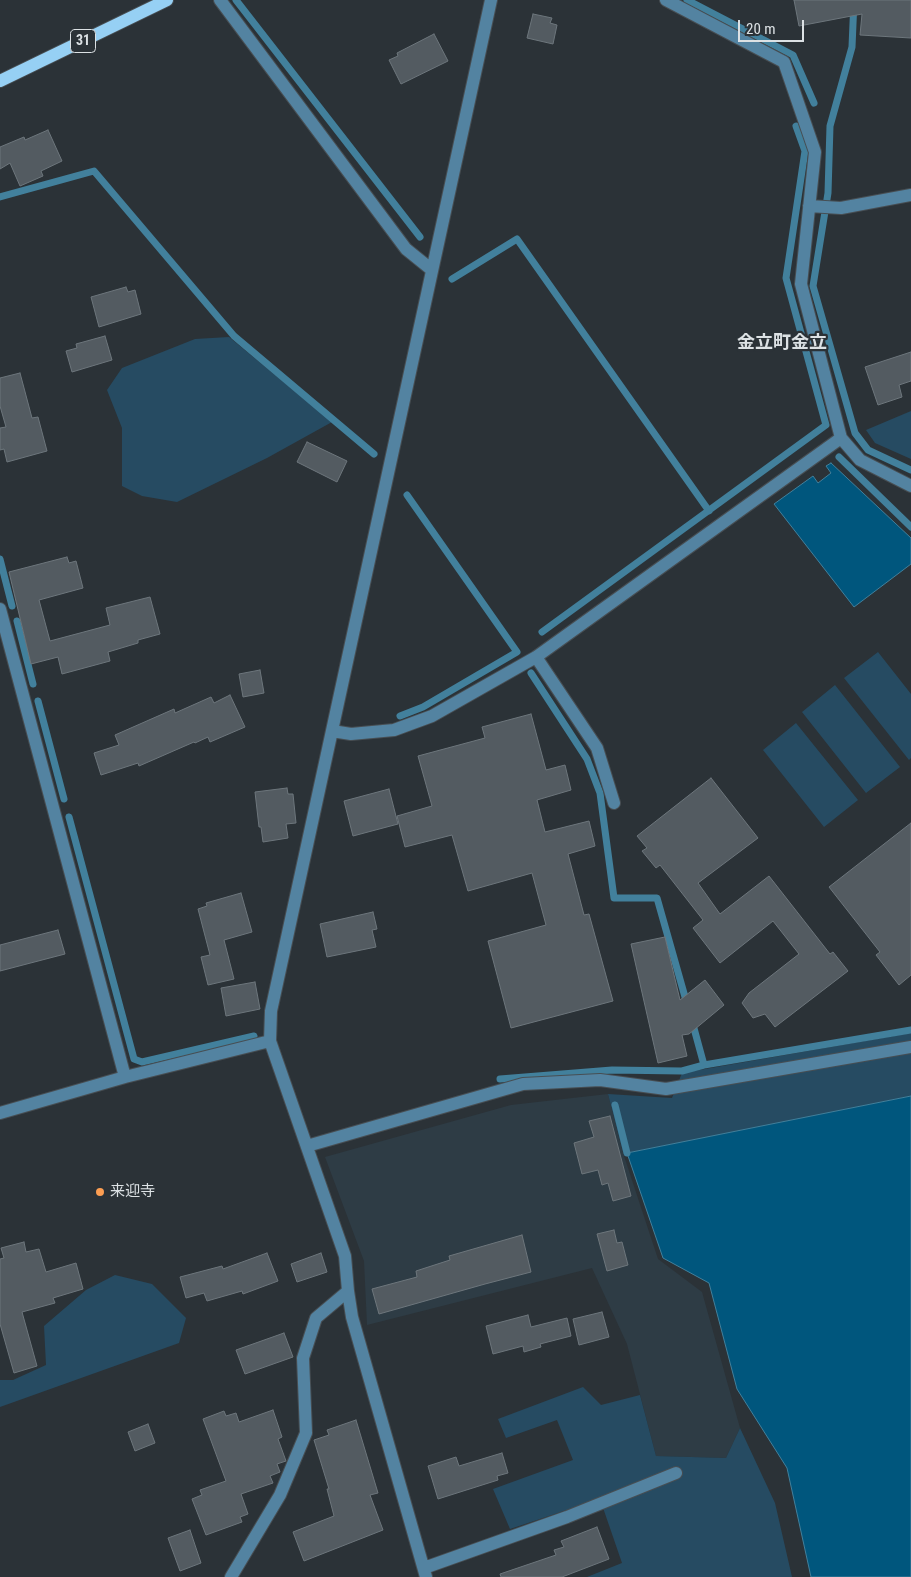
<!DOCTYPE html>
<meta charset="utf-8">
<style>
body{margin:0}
#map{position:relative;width:911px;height:1577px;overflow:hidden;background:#2b3237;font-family:"Roboto Condensed",sans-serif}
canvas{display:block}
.scale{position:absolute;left:738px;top:20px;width:66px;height:22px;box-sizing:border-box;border:2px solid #dce1e4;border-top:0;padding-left:6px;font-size:15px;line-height:18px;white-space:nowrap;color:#dce1e4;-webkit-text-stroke:4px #2b3237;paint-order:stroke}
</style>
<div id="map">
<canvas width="911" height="1577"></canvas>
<div class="scale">20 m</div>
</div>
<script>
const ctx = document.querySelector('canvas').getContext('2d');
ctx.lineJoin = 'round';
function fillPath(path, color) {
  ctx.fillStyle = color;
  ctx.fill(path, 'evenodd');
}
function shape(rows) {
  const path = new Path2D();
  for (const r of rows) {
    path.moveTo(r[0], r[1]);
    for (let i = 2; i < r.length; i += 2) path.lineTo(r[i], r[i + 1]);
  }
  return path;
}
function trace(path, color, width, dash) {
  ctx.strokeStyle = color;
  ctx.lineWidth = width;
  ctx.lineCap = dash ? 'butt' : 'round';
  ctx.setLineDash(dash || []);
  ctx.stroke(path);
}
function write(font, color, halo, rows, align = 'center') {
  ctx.font = font + ' "Roboto Condensed","Noto Sans JP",sans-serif';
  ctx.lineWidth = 4.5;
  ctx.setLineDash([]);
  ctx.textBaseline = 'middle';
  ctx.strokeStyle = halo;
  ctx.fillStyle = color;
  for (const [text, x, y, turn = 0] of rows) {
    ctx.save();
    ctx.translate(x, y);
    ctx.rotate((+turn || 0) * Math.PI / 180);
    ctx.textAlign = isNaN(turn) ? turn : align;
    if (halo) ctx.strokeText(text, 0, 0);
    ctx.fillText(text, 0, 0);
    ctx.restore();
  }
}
fillPath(shape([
 [608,1094,624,1156,658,1259,702,1292,740,1428,726,1458,656,1456,627,1344,592,1268,367,1325,364,1261,325,1157,511,1105]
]), '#2e3c45');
fillPath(shape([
 [229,337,332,422,267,458,177,502,142,496,122,486,122,428,107,390,122,368,195,339],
 [911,411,911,459,875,443,866,430],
 [878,652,911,694,911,758,909,760,844,678],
 [835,685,900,767,866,793,802,712],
 [796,723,858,800,824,827,763,750],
 [911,1033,911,1096,627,1153,624,1156,608,1094,672,1098,682,1073],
 [115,1275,152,1284,186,1318,179,1343,0,1407,0,1380,13,1380,46,1365,44,1326,86,1290],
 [583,1387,601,1405,640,1395,656,1456,726,1458,740,1428,775,1503,792,1577,587,1577,622,1563,600,1499,510,1529,493,1489,573,1460,557,1420,506,1438,498,1419]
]), '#264b62');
const water = shape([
 [831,463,911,538,911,564,854,607,774,504,813,476,818,483,831,473,826,466,831,463],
 [911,1096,911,1577,811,1577,787,1468,737,1389,709,1283,663,1258,627,1153,911,1096]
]);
fillPath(water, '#00567d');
trace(water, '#42809c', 1);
trace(shape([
 [236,0,420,237],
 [687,0,793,55,814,103],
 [854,0,852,47,830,126,828,193,813,286,855,433,868,450,911,470],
 [0,197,94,171,234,336,374,454],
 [452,279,517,239,709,511],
 [839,457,911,527],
 [0,559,12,606],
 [17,621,33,684],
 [542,632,826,425,786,278,805,151,796,126],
 [531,673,587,759,600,793,614,898,657,898,687,1004],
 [38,701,64,799],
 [400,716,423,707,517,652,407,495],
 [69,817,134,1059,142,1062,254,1036],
 [704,1065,911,1030],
 [500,1079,612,1070,682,1071,704,1065,692,1021],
 [615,1105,627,1153]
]), '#42809c', 7);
const building = shape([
 [794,0,911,0,911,38,860,35,862,14,799,26,794,0],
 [533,14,552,18,550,23,557,25,553,44,527,38,533,14],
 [434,34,448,61,401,84,389,60,398,56,397,53,434,34],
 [48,130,62,161,41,171,43,176,20,186,10,163,0,169,0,147,24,137,25,140,48,130],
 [126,287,128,292,135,290,141,314,99,327,91,297,126,287],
 [105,336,112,360,72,372,66,351,77,348,76,344,105,336],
 [911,352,911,381,899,385,902,397,878,405,865,367,911,352],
 [20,373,32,418,38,417,47,451,7,462,4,449,0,450,0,428,6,427,0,406,0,378,20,373],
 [307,442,347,461,337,482,297,462,307,442],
 [67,557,69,563,76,561,83,588,39,600,50,641,110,625,106,608,150,597,160,634,138,640,138,643,108,652,110,661,62,674,58,657,31,664,9,572,67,557],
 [260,670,264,693,243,697,239,674,260,670],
 [230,695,245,727,210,742,208,737,195,743,194,742,139,766,138,763,101,775,94,753,119,745,115,735,174,709,175,713,211,697,214,703,230,695],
 [531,714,546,770,565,765,571,790,537,800,545,832,589,821,595,846,568,854,584,915,589,914,613,1001,511,1028,488,941,546,925,532,873,468,891,452,835,405,847,397,816,432,806,418,756,485,738,482,727,531,714],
 [711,778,758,838,698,883,720,914,769,876,830,954,833,952,848,971,775,1027,765,1014,753,1018,742,1003,749,993,799,954,773,921,720,963,693,928,703,920,660,865,656,868,642,851,647,848,637,836,711,778],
 [287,788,288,794,293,794,296,823,286,824,288,838,263,842,261,827,259,827,255,792,287,788],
 [389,789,398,824,353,836,344,801,389,789],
 [911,823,911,975,899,985,876,955,880,952,829,887,911,823],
 [241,893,252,932,224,940,234,979,208,985,201,957,210,955,198,909,207,906,206,903,241,893],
 [373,912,377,929,372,930,376,947,327,957,320,924,373,912],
 [58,930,65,954,0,971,0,945,58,930],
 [665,937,680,1000,705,980,724,1005,689,1034,682,1035,687,1056,658,1063,631,944,665,937],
 [255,982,260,1009,226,1016,221,988,255,982],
 [610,1116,631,1196,613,1201,608,1183,602,1185,598,1170,582,1174,574,1143,594,1137,589,1121,610,1116],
 [614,1230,617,1243,622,1242,628,1265,607,1271,597,1234,614,1230],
 [522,1235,531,1272,485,1284,379,1314,372,1289,417,1277,416,1271,450,1260,449,1256,522,1235],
 [24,1242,26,1252,39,1249,46,1272,76,1263,83,1289,53,1298,55,1303,22,1312,37,1366,14,1373,0,1324,0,1259,4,1258,1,1248,24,1242],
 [267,1253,278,1281,243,1294,242,1291,207,1301,204,1293,186,1298,180,1277,222,1266,223,1269,267,1253],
 [321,1253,327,1272,297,1282,291,1264,321,1253],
 [602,1312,609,1337,579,1345,573,1319,602,1312],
 [528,1315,531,1327,567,1318,571,1336,540,1344,541,1347,524,1352,523,1346,493,1354,486,1326,528,1315],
 [284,1333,293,1357,245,1374,236,1350,284,1333],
 [273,1410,282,1437,278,1439,286,1461,277,1464,280,1472,270,1476,273,1483,241,1494,248,1514,240,1517,242,1522,206,1535,192,1499,202,1495,200,1490,226,1481,203,1419,224,1411,226,1416,236,1413,239,1422,273,1410],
 [356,1420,378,1493,370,1495,383,1530,304,1561,293,1532,334,1516,327,1489,329,1489,314,1440,329,1435,327,1430,356,1420],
 [148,1424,155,1443,135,1451,128,1432,148,1424],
 [502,1453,508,1473,497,1476,498,1480,438,1499,428,1466,456,1457,459,1466,502,1453],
 [597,1527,609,1559,562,1577,501,1577,500,1574,556,1555,554,1550,564,1547,561,1541,597,1527],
 [190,1530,201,1563,180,1571,168,1538,190,1530]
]);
fillPath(building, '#535b61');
trace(building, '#6d767c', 1);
const minor = shape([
 [220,0,406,249,432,270],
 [666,0,784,62,815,152,801,284,841,438,860,460,911,486],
 [809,206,841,208,911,195],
 [0,609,125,1077],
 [536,657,597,748,614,803],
 [332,731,351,734,394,730,432,716,536,657,841,438],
 [0,1113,125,1077,270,1041],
 [307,1146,523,1084,600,1080,666,1089,911,1047],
 [424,1568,567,1517,676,1473],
 [231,1577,280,1495,306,1433,303,1358,316,1318,348,1291],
 [426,1577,352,1317,348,1291,345,1256,270,1041,271,1011,491,0]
]);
const major = shape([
 [0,81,167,0]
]);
trace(minor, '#474e53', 14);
trace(major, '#474e53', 14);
trace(minor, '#5383a1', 12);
trace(major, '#96d0f4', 12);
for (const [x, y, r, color] of [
 [100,1192,5,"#fc9e52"]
]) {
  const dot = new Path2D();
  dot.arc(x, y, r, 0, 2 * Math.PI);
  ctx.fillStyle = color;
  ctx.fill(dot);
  trace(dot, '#2b3237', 2);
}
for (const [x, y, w] of [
 [83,41,25]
]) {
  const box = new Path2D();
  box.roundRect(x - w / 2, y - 11.5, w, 23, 4);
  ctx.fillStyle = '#2b3237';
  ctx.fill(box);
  trace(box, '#dce1e4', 1);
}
write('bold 14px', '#dce1e4', null, [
 ["31",83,41]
]);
write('15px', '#dce1e4', '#2b3237', [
 ["来迎寺",110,1192]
], 'left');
write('bold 18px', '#dce1e4', '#2b3237', [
 ["金立町金立",782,343]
]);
</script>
